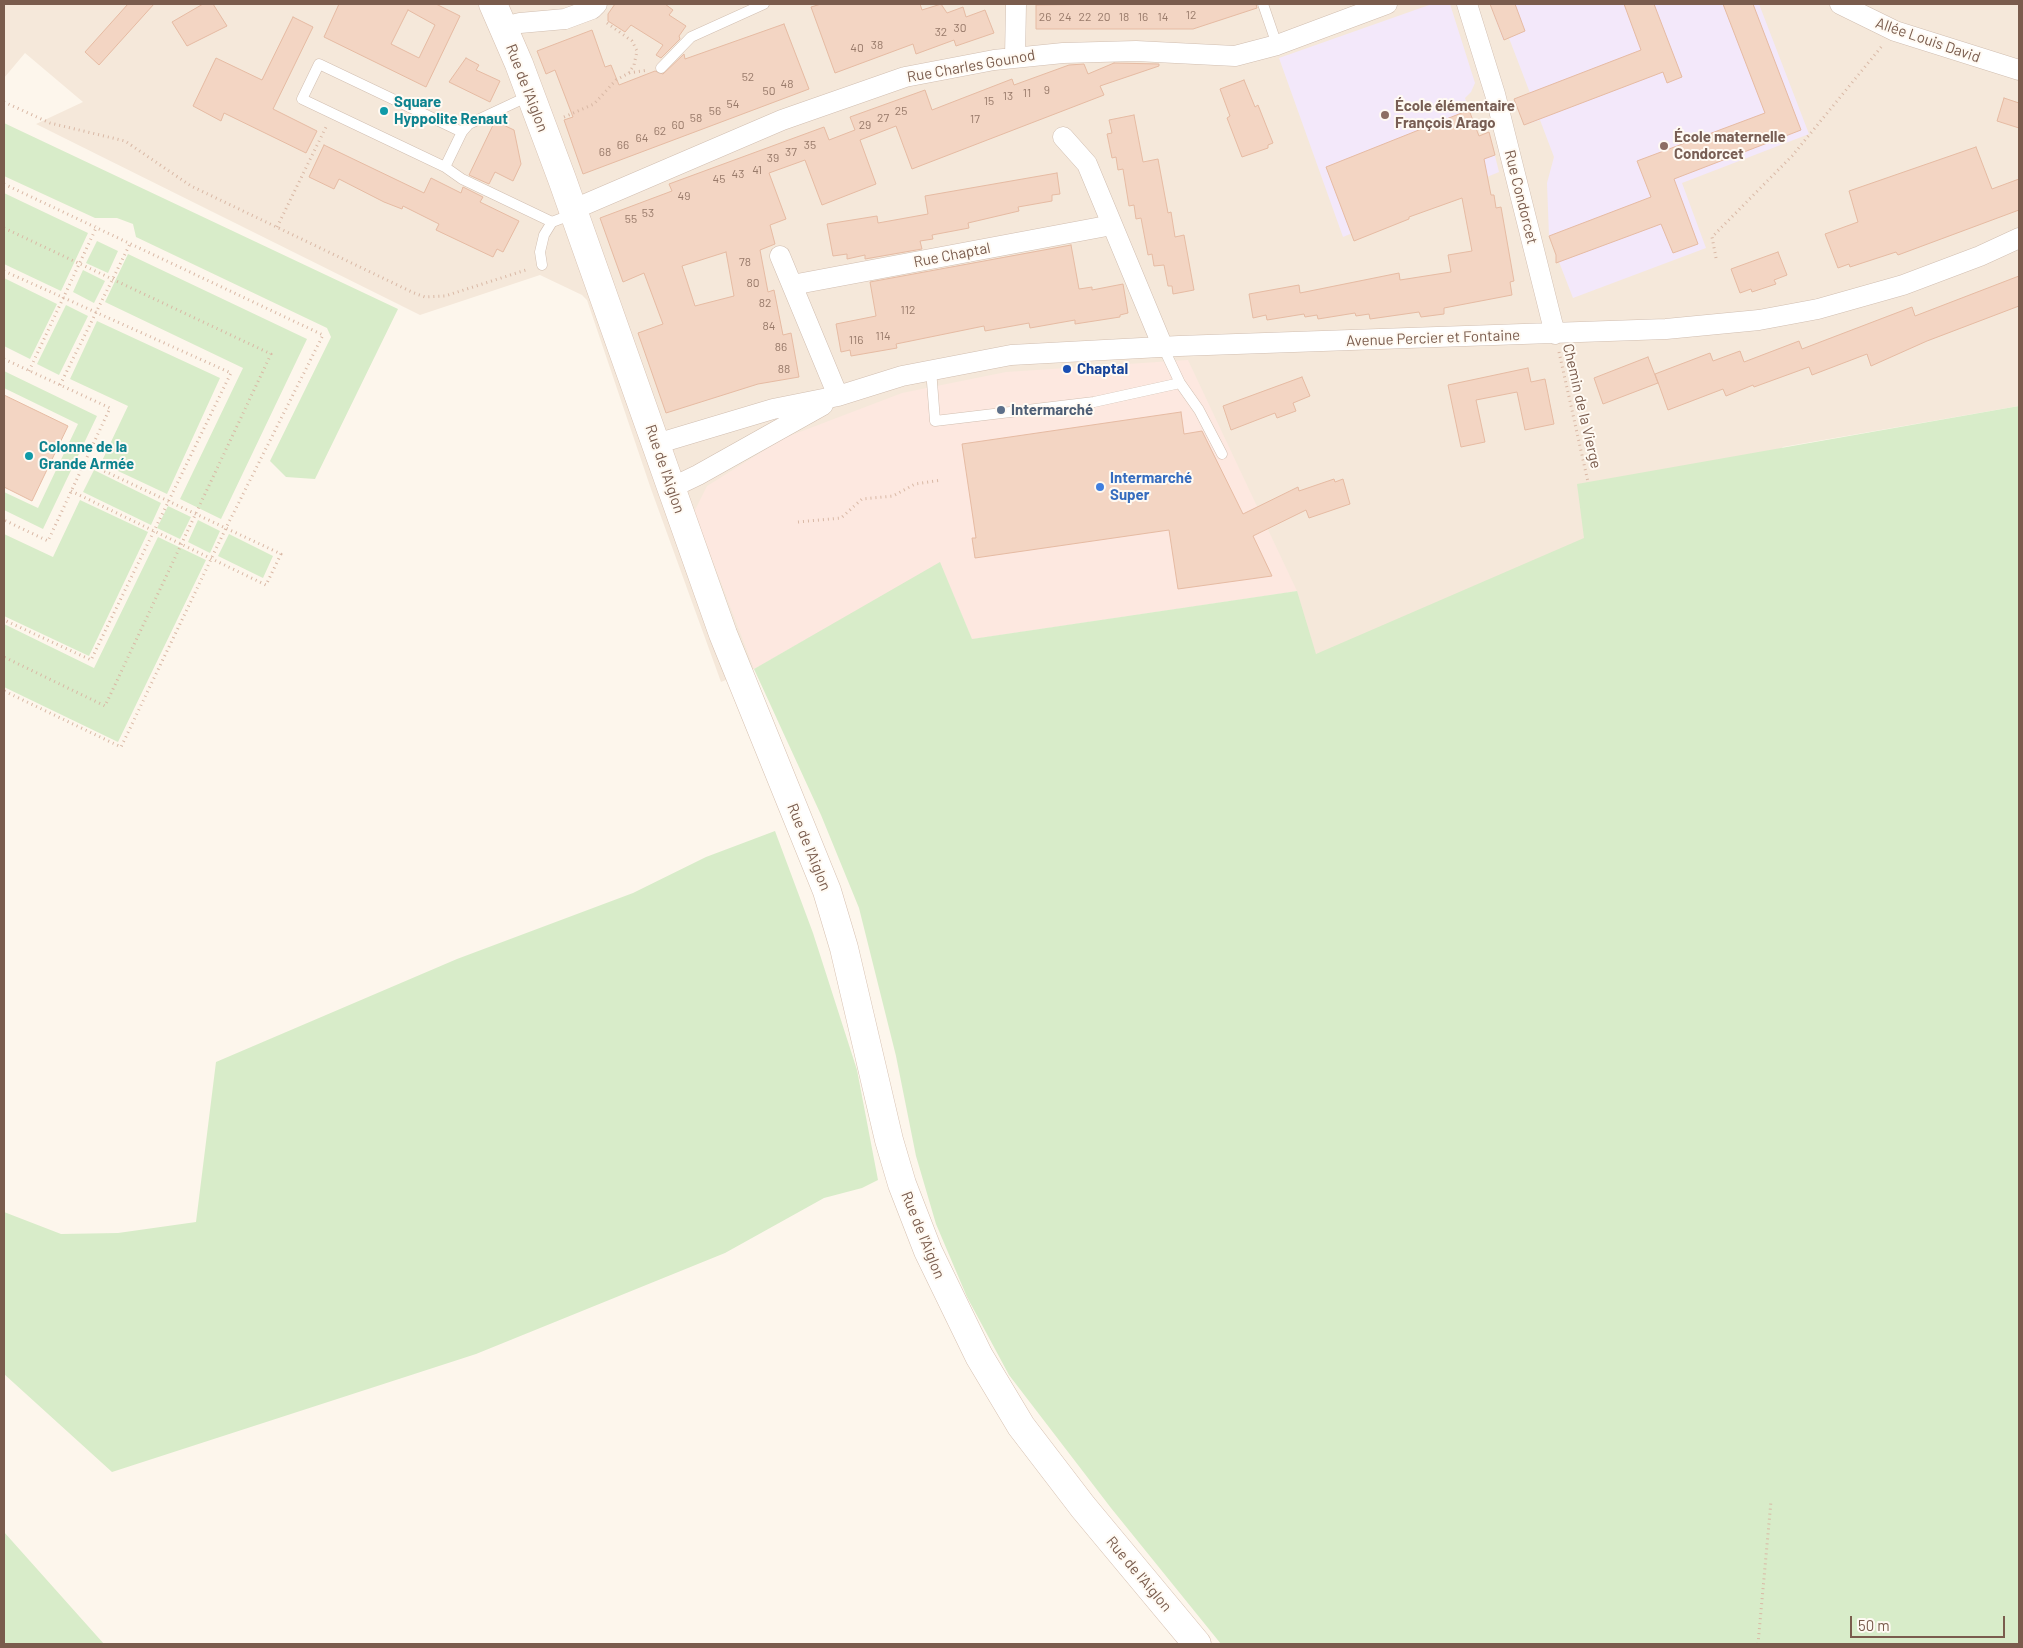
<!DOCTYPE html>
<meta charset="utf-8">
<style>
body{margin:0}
#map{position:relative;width:2023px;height:1648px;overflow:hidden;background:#fdf6ec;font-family:Barlow,sans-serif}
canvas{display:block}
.frame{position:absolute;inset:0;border:5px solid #7a5c4d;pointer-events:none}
.scale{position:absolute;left:1850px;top:1616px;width:155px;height:22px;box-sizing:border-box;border:2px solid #7a5c4d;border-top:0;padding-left:6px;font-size:15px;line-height:18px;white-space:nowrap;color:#7a5c4d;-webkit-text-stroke:4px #fffaf3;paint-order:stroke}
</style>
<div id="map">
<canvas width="2023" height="1648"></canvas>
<div class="frame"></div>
<div class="scale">50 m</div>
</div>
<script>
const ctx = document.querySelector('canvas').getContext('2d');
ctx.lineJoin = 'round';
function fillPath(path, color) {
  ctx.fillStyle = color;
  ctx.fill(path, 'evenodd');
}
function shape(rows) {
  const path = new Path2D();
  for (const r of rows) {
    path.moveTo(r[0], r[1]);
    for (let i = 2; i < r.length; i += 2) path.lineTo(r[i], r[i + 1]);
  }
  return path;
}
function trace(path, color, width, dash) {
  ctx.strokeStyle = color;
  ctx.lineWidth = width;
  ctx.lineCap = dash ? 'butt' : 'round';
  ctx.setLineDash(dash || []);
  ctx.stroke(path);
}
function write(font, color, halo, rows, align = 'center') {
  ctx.font = font + ' Barlow,sans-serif';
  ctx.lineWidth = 4;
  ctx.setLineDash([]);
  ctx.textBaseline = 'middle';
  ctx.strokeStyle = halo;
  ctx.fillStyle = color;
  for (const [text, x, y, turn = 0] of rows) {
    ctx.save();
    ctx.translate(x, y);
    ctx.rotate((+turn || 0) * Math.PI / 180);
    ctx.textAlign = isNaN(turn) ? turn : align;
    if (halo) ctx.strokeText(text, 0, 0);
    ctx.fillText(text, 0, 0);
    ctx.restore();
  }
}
fillPath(shape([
 [4,4,2019,4,2019,406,1783,447,1129,1159,1297,591,972,639,940,563,754,669,721,682,651,489,587,300,582,295,540,275,420,315,36,124,83,102,25,53,4,78]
]), '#f5e8da');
fillPath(shape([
 [1188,360,1297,591,972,639,940,563,754,669,694,512,707,486,784,438,902,393,1006,372]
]), '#fde8e0');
fillPath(shape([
 [1432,4,1450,4,1475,83,1471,92,1465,98,1479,136,1489,132,1499,172,1343,237,1279,58],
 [1490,4,1759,4,1809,134,1682,183,1706,248,1573,298,1549,236,1547,183,1554,157,1540,120,1524,125,1514,99,1530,93,1509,38,1503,40]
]), '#f3e8fa');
fillPath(shape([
 [4,123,398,309,315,479,286,477,270,461,331,337,327,328,136,237,133,224,117,218,95,218,4,176],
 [4,193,88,233,61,291,4,264],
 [97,241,118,251,108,273,86,263],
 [128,254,307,339,221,519,180,499,243,368,105,302],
 [83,270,105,281,94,303,73,292],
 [4,278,57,304,30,359,4,346],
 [66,305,88,316,59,375,37,364],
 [97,321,220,378,167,494,101,463,128,406,70,379],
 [4,371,97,416,43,529,4,510,4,492,38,508,78,424,4,388],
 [2019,406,2019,1644,1221,1644,1111,1508,1009,1375,967,1297,936,1224,916,1156,896,1056,859,908,821,815,754,669,940,562,972,639,1297,591,1316,654,1584,538,1577,484],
 [94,470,161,503,151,525,83,492],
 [80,500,148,532,89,656,4,616,4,534,53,557],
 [168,506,191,517,180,539,157,528],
 [198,520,220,531,210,553,188,542],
 [229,534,273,556,263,578,218,556],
 [158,537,206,560,118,742,4,687,4,624,94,668],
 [775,831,813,933,857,1070,878,1180,862,1188,824,1198,725,1253,476,1354,112,1472,4,1374,4,1212,61,1234,118,1233,196,1222,216,1062,457,959,633,893,706,857],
 [4,1532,104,1644,4,1644]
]), '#d8ecc9');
const building = shape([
 [128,4,154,4,99,65,85,52,128,4],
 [203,4,213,4,227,26,187,46,172,22,203,4],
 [339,4,436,4,460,16,426,87,324,37,339,4],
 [408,10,435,25,419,58,391,44,408,10],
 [615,4,665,4,673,10,669,15,686,26,679,36,680,39,661,58,656,55,663,45,631,25,625,32,608,21,608,14,615,4],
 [821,4,920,4,922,10,941,4,947,13,963,7,966,17,985,10,994,33,956,46,954,40,916,54,913,44,835,73,811,7,821,4],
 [1114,4,1256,4,1257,8,1193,29,1036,29,1036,5,1114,4],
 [1490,4,1515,4,1525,31,1504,40,1490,4],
 [1624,4,1654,4,1682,77,1667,83,1663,72,1524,125,1514,99,1641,50,1624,4],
 [1723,4,1753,4,1801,130,1674,179,1698,244,1673,253,1661,224,1556,263,1556,255,1549,236,1651,197,1637,161,1765,113,1723,4],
 [293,17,313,27,273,109,317,131,306,153,224,113,221,121,193,106,216,58,262,80,293,17],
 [784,24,809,89,583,174,564,120,573,117,555,70,546,74,537,51,592,30,605,67,611,65,619,85,655,71,663,74,684,54,685,59,784,24],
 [466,58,479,65,476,70,500,81,490,102,449,82,466,58],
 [1114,63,1159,64,1159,66,1100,86,1104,95,912,169,896,126,860,140,876,184,822,205,805,160,769,173,786,219,770,225,775,244,760,250,768,292,774,290,783,335,791,333,799,377,758,384,666,413,638,333,663,324,644,273,623,282,600,218,672,191,669,184,824,127,829,140,855,130,850,117,925,90,932,110,1012,79,1014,85,1069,65,1084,64,1088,74,1114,63],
 [726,252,734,296,695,306,682,266,726,252],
 [1244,80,1255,107,1258,105,1273,143,1268,145,1268,148,1242,157,1227,118,1230,116,1220,89,1244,80],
 [2004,98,2019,103,2019,128,1997,121,2004,98],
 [1469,110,1479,136,1489,132,1495,155,1484,159,1491,195,1494,195,1496,208,1501,207,1514,281,1510,282,1512,295,1444,308,1444,314,1421,317,1419,312,1370,319,1369,314,1356,316,1355,313,1318,319,1317,315,1305,317,1304,314,1267,320,1266,315,1253,318,1249,294,1299,285,1300,293,1399,273,1400,280,1451,272,1448,255,1472,251,1462,198,1409,217,1409,219,1354,241,1326,167,1469,110],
 [1134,115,1143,162,1158,159,1168,213,1171,212,1175,237,1184,235,1194,290,1173,294,1172,286,1168,286,1164,265,1154,266,1152,254,1148,255,1141,218,1136,219,1134,205,1129,206,1123,169,1118,170,1116,157,1112,158,1107,134,1112,133,1109,120,1134,115],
 [495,121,514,130,521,164,513,181,495,172,489,184,469,175,495,121],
 [324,145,424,193,431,178,461,193,463,187,483,197,480,202,519,221,503,252,497,249,493,257,436,230,439,224,403,206,402,209,384,202,339,179,334,189,309,177,324,145],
 [1976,147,1992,189,2019,179,2019,210,1898,255,1896,252,1850,267,1849,264,1838,268,1825,234,1858,222,1849,191,1976,147],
 [1057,173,1060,194,1052,195,1052,201,1018,207,1019,211,968,223,969,228,932,235,933,239,920,241,922,249,865,259,865,255,847,259,847,254,833,256,827,224,877,216,878,223,928,214,925,196,1057,173],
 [1071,245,1079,289,1092,287,1092,290,1123,284,1128,313,1120,315,1120,317,1075,324,1075,320,1030,328,1029,323,985,331,984,326,896,344,897,348,851,356,850,350,841,352,836,324,876,316,870,282,1071,245],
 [1778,252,1787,275,1774,280,1776,284,1752,292,1751,289,1740,293,1731,269,1778,252],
 [2019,276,2019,306,1927,341,1871,366,1867,354,1812,375,1809,367,1754,387,1753,385,1726,396,1723,389,1668,410,1655,374,1710,353,1713,361,1740,351,1744,362,1799,341,1802,349,1912,307,1915,316,2019,276],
 [1648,357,1658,383,1603,404,1594,378,1648,357],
 [1528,368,1531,382,1545,379,1554,424,1525,430,1517,392,1476,400,1485,442,1461,447,1448,385,1528,368],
 [1302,377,1310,396,1293,403,1296,411,1277,418,1275,413,1231,430,1223,406,1302,377],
 [4,395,68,426,32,501,4,487,4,395],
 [1181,412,1184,434,1202,431,1243,514,1298,487,1299,491,1334,479,1335,482,1343,479,1350,504,1309,518,1306,510,1253,536,1272,576,1178,589,1169,530,975,558,972,538,976,538,962,444,1181,412]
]);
fillPath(building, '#f3d5c3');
trace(building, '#e6bba3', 1);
const service = shape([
 [1263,4,1277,45],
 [661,68,691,37,764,4],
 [462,132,319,64,302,99,445,167,462,132,469,124,531,95],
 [445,167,462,179,552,222],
 [542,265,540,252,544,235,552,222,573,214],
 [1163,347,1180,383,1199,410,1222,454],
 [931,369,935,421,1094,402,1180,383]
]);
const minor = shape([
 [1467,4,1495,94,1555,334],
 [1840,4,1895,31,2019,70],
 [504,27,520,23,565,19,592,9,597,4],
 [1015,57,1016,4],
 [1063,137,1087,164,1163,347],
 [572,210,782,120,905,77,994,60,1063,53,1136,51,1235,56,1277,45,1387,4],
 [780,256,838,396],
 [792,285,1112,225],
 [656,444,773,409,838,396,902,376,1011,355,1179,346,1666,329,1759,320,1818,309,1903,285,1980,256,2019,238],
 [671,488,698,475,823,405]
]);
const secondary = shape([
 [493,4,519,64,562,179,723,634,827,891,844,948,889,1140,902,1184,928,1251,979,1356,1021,1426,1083,1507,1197,1644]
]);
trace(service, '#d1beb0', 11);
trace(minor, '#d1beb0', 21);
trace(secondary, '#d6c0b0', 29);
trace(shape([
 [607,23,632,41,637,51,634,65,629,73],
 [4,102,50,123,125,141,191,186,414,293,425,297,445,296,529,269],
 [564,117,594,104,616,80,629,73,648,70],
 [4,184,323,335,226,528,121,747,4,691],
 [277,227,326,127],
 [4,228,271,354,105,706,4,657],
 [1716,258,1712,237,1792,156,1882,46],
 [4,271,231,373,91,660,4,620],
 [1559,352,1588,482],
 [4,359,110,408,48,541,4,520],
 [29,371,97,226],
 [60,385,131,242],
 [71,491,266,585,281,554,85,462],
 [798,522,841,518,862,499,893,496,915,484,942,480],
 [1758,1644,1771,1501]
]), '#d9b8a5', 3, [1, 4]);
trace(service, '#fff', 10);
trace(minor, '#fff', 20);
trace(secondary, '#fff', 28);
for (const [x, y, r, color] of [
 [384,111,5,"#0f9aa8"],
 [1385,115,5,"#8d6e63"],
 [1664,146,5,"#8d6e63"],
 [1067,369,5,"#1a4fb4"],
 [1001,410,5,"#5c6f8a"],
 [29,456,5,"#0f9aa8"],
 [1100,487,5,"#3f7fe0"]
]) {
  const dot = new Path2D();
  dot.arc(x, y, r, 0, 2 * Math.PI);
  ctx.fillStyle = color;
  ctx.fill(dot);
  trace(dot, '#fffaf3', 2);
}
write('12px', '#987a6a', null, [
 ["12",1191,15],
 ["26",1045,17],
 ["24",1065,17],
 ["22",1085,17],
 ["20",1104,17],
 ["18",1124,17],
 ["16",1143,17],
 ["14",1163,17],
 ["30",960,28],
 ["32",941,32],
 ["38",877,45],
 ["40",857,48],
 ["52",748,77],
 ["48",787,84],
 ["9",1047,90],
 ["50",769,91],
 ["11",1027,93],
 ["13",1008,96],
 ["15",989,101],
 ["54",733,104],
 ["56",715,111],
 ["25",901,111],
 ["58",696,118],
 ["27",883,118],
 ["17",975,119],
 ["60",678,125],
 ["29",865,125],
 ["62",660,131],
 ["64",642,138],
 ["66",623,145],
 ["35",810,145],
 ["68",605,152],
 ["37",791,152],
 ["39",773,158],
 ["41",757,170],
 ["43",738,174],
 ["45",719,179],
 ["49",684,196],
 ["53",648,213],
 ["55",631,219],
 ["78",745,262],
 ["80",753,283],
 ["82",765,303],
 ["112",908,310],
 ["84",769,326],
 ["114",883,336],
 ["116",856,340],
 ["86",781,347],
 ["88",784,369]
]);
write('15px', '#7a5c4d', '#fffaf3', [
 ["Allée Louis David",1928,40,19],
 ["Rue Charles Gounod",971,66,-10],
 ["Rue de l'Aiglon",527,88,69],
 ["Rue Condorcet",1521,197,76],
 ["Rue Chaptal",952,255,-11],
 ["Avenue Percier et Fontaine",1433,338,-2],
 ["Chemin de la Vierge",1582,406,77],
 ["Rue de l'Aiglon",665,469,71],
 ["Rue de l'Aiglon",809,847,68],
 ["Rue de l'Aiglon",923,1235,68],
 ["Rue de l'Aiglon",1139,1574,50]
]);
write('bold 15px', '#0d838f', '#fffaf3', [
 ["Square",394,102],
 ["Hyppolite Renaut",394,119],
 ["Colonne de la",39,447],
 ["Grande Armée",39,464]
], 'left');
write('bold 15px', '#785e54', '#fffaf3', [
 ["École élémentaire",1395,106],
 ["François Arago",1395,123],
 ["École maternelle",1674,137],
 ["Condorcet",1674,154]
], 'left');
write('bold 15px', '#164399', '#fffaf3', [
 ["Chaptal",1077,369]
], 'left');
write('bold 15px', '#4e5e75', '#fffaf3', [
 ["Intermarché",1011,410]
], 'left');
write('bold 15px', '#366cbe', '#fffaf3', [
 ["Intermarché",1110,478],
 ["Super",1110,495]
], 'left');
</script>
